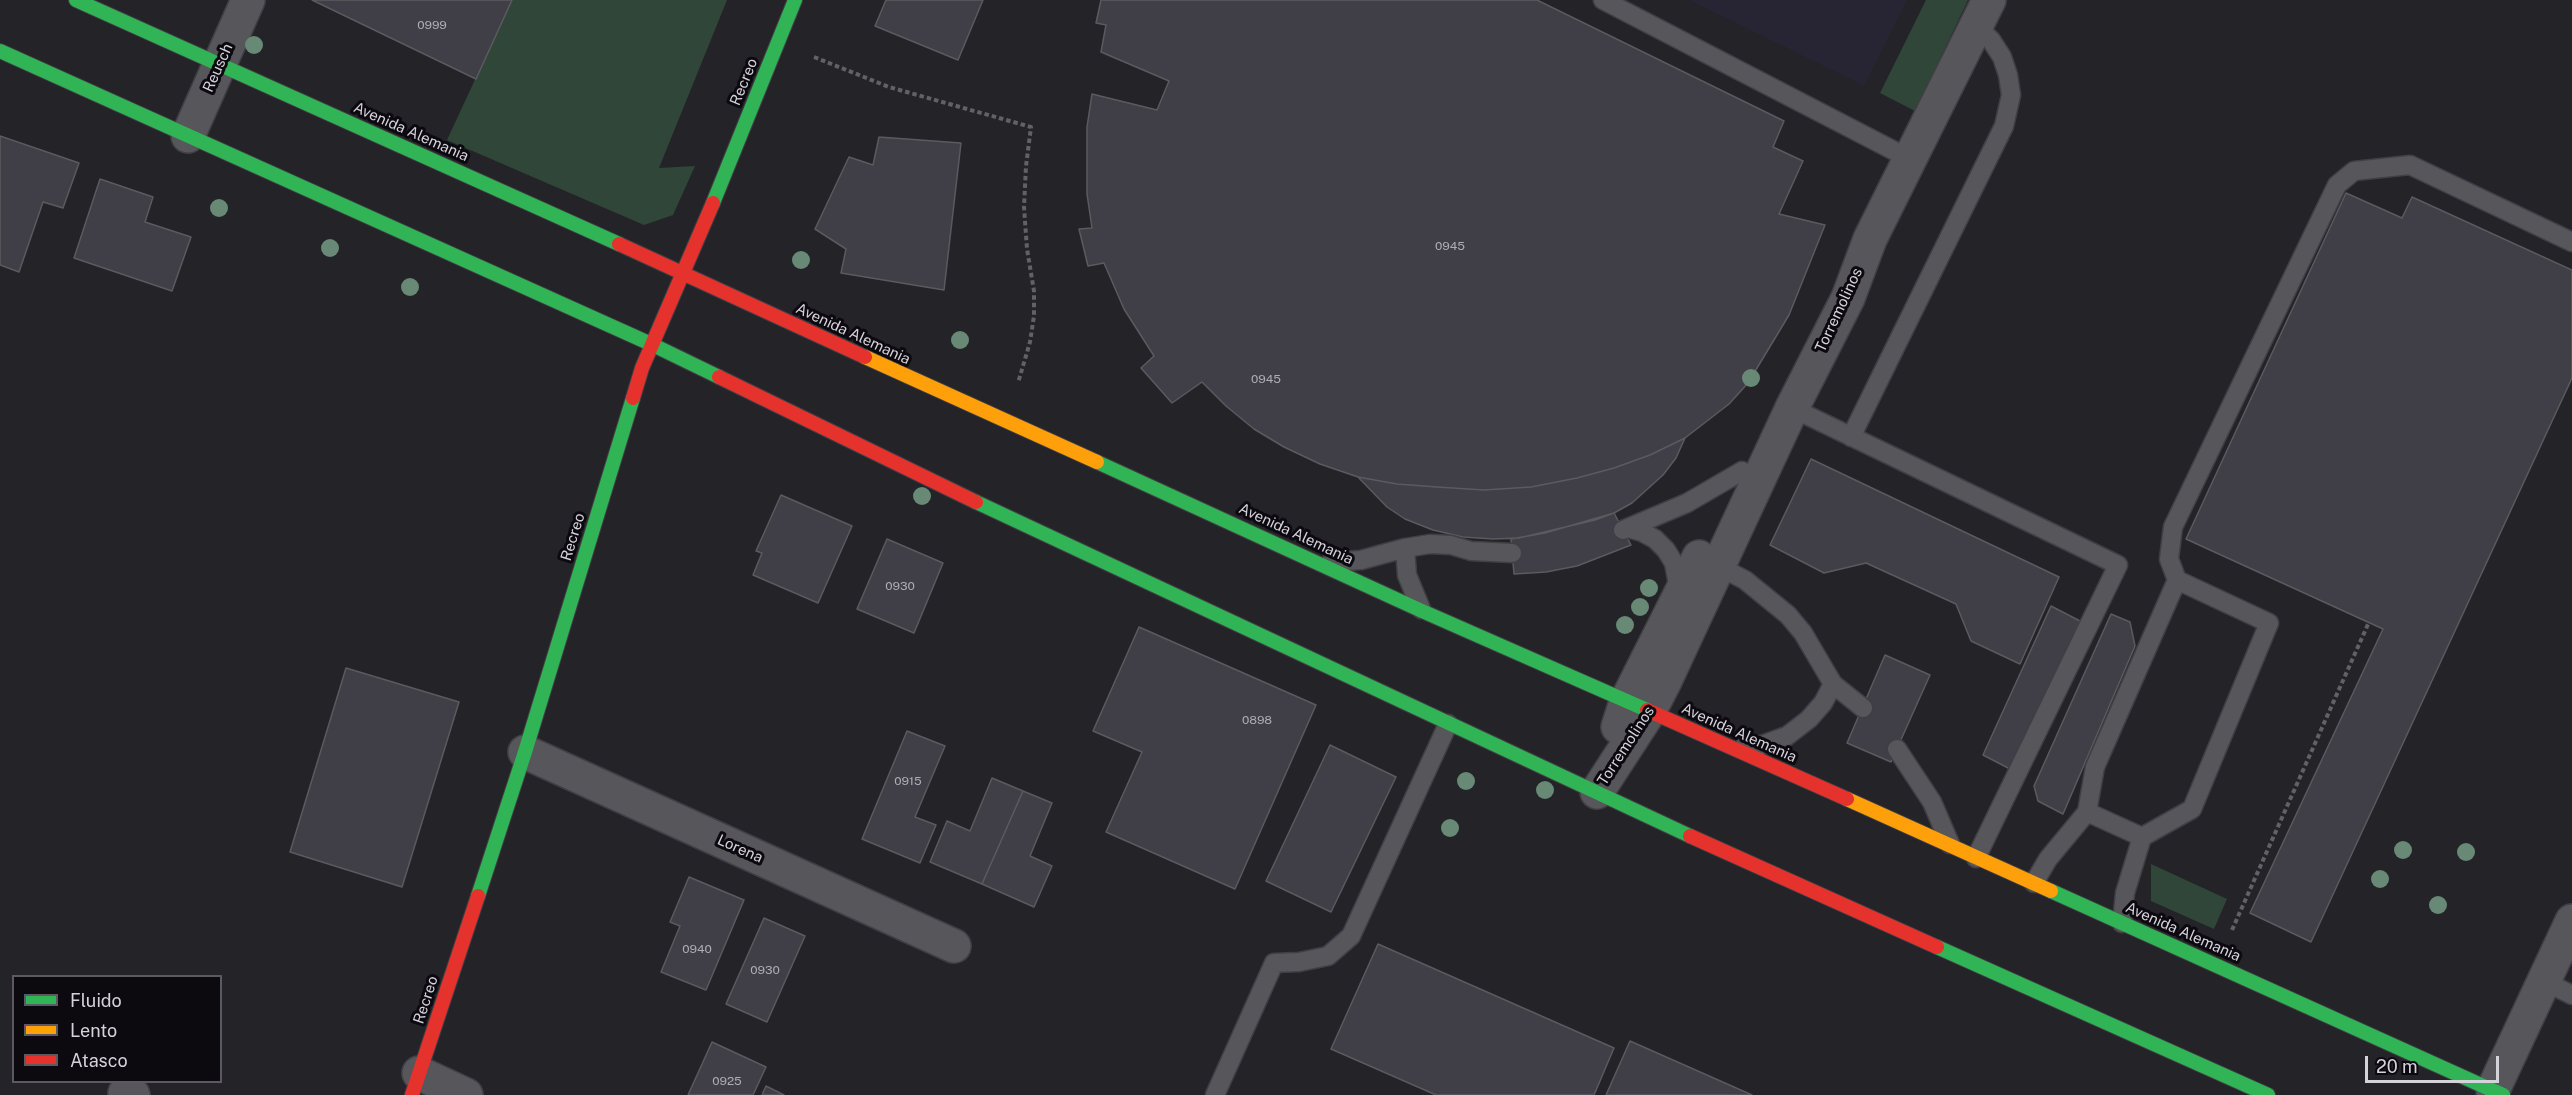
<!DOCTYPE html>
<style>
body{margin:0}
#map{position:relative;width:2572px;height:1095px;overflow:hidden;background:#232328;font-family:"Public Sans",sans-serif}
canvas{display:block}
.legend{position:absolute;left:12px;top:975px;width:210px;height:108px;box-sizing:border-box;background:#0c0a0f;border:2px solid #5c5a60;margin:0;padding:8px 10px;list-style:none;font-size:18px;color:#d4d2da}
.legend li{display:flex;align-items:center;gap:12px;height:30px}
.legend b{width:30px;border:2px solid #5c5a60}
.scale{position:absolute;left:2365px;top:1056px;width:134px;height:27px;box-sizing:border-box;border:3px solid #d4d2da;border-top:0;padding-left:8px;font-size:18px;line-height:21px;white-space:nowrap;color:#d4d2da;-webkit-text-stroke:4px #0c0a0f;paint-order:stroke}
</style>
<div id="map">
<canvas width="2572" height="1095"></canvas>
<ul class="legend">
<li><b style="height:8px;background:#30b455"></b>Fluido</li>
<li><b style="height:8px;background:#ff9f0a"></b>Lento</li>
<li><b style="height:8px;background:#e5322d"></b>Atasco</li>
</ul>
<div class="scale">20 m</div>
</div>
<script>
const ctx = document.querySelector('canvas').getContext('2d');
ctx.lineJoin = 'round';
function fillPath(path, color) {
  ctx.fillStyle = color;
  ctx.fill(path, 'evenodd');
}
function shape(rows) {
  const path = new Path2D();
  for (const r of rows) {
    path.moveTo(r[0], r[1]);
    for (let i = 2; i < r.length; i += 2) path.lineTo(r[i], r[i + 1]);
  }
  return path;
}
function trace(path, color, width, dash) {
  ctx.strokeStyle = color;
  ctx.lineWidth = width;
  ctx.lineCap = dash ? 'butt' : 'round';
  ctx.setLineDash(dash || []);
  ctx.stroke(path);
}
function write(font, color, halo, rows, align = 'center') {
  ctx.font = font + ' "Public Sans",sans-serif';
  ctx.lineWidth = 6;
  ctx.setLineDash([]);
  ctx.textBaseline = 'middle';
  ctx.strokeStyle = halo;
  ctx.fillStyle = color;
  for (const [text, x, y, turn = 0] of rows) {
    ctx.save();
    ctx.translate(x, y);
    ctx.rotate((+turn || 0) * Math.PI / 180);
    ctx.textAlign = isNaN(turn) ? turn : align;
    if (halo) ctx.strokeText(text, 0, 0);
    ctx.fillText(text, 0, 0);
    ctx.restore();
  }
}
fillPath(shape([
 [1689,0,1907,0,1864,86]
]), '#272433');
fillPath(shape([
 [512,0,727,0,659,168,695,166,673,215,644,225,447,140],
 [1926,0,1968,0,1915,111,1880,93],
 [2151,864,2227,899,2214,929,2151,901]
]), '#304639');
const building = shape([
 [312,0,512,0,476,79,312,0],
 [886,0,983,0,958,60,875,26,886,0],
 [1101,0,1537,0,1784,121,1773,147,1803,161,1779,214,1825,225,1789,315,1748,383,1729,404,1685,438,1650,455,1614,468,1577,478,1531,487,1484,490,1437,487,1397,484,1358,477,1320,464,1284,447,1254,429,1226,406,1202,382,1172,403,1141,368,1154,356,1124,309,1104,263,1088,266,1079,229,1092,228,1087,194,1087,127,1092,94,1157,110,1169,81,1101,52,1106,25,1096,23,1101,0],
 [0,136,79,163,63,208,43,202,19,272,0,265,0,136],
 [879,137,961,143,944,290,841,273,846,249,815,229,849,157,873,165,879,137],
 [100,179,153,197,145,222,191,237,172,291,74,258,100,179],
 [2346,193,2402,218,2412,197,2572,270,2572,378,2311,942,2250,913,2383,629,2186,539,2346,193],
 [1685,438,1676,458,1663,475,1632,503,1614,513,1595,520,1519,538,1493,539,1463,537,1433,530,1405,519,1387,507,1358,477,1397,484,1437,487,1484,490,1531,487,1577,478,1614,468,1650,455,1685,438],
 [1811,459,2059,577,2020,664,1971,641,1956,604,1866,563,1824,573,1770,545,1811,459],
 [781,495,852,526,818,603,753,575,762,553,756,551,781,495],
 [1614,513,1631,545,1577,566,1546,572,1514,574,1511,539,1545,533,1614,513],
 [887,539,943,563,914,633,857,609,887,539],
 [2051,606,2080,621,2012,770,1983,755,2051,606],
 [2111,614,2130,622,2135,646,2063,814,2038,801,2034,786,2111,614],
 [1139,627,1316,705,1235,889,1106,832,1142,752,1093,731,1139,627],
 [1885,655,1930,675,1891,762,1847,743,1885,655],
 [346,668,459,702,402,887,290,852,346,668],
 [907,731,945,746,915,817,936,825,920,863,862,839,907,731],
 [1330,745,1396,777,1331,912,1266,881,1330,745],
 [992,778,1023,791,982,884,930,862,947,821,970,831,992,778],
 [1023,791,1052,803,1030,856,1052,866,1034,907,982,884,1023,791],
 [689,877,744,900,706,990,661,972,680,926,670,922,689,877],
 [764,918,805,936,767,1022,726,1004,764,918],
 [1378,944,1614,1048,1594,1095,1436,1095,1331,1049,1378,944],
 [1630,1041,1752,1095,1606,1095,1630,1041],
 [712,1042,766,1067,753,1095,688,1095,712,1042],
 [766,1086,784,1095,762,1095,766,1086]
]);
fillPath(building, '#403e46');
trace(building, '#5b5b5f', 1.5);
const lane = shape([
 [1603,0,1910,159],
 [1792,408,2118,565,1976,858],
 [1851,437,2004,126,2011,95,2008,75,2002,57,1991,40,1976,25],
 [1628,528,1642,532,1655,539,1666,550,1674,563,1679,590],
 [1623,530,1687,503,1742,471],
 [1405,548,1407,575,1421,609],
 [1331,562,1361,560,1405,548,1430,544,1451,545,1471,551,1512,553],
 [1718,566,1745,580,1788,615,1803,633,1833,684,1863,708],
 [2177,580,2169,559,2173,527,2337,185,2354,171,2410,165,2572,242],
 [1744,747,1762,745,1787,736,1809,719,1823,703,1833,684],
 [1897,749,1932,802,1950,844],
 [2087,812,2142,837],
 [2034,883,2048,859,2087,812,2095,767,2177,580,2269,623,2192,809,2142,837,2125,893,2122,923],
 [2544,981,2572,995],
 [1215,1095,1274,963,1299,962,1328,956,1351,936,1448,724]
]);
const street = shape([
 [188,136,248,0],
 [1618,727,1626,702,1699,557],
 [525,752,954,946],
 [1597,792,1649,712,1664,683,1792,408,1848,298,1870,239,1989,0],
 [419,1073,466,1095],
 [2493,1090,2572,921],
 [125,1093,133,1095]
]);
const fast = shape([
 [76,0,619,244],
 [0,51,651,344,719,377],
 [713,203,795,0],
 [1097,462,1422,611,1647,710],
 [976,502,1690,836],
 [2051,891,2503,1095],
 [478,896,525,752,633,398],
 [1937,947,2268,1095]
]);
const slow = shape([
 [865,357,1097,462],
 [1847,799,2051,891]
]);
const jam = shape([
 [619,244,865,357],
 [719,377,976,502],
 [633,398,642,368,713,203],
 [1647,710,1847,799],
 [1690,836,1937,947],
 [412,1095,478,896]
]);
trace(lane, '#413f45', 21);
trace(street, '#413f45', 36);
trace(fast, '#413f45', 16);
trace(slow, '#413f45', 16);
trace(jam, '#413f45', 16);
trace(shape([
 [814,57,889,87,1031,127,1026,166,1024,207,1027,249,1034,291,1034,316,1030,342,1018,383],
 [2232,930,2369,622]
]), '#626165', 4, [4.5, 3]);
trace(lane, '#57565a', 18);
trace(street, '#57565a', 33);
trace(fast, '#30b455', 14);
trace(slow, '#ff9f0a', 14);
trace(jam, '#e5322d', 14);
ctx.fillStyle = '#678976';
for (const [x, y] of [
 [254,45],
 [219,208],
 [330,248],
 [801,260],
 [410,287],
 [960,340],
 [1751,378],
 [922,496],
 [1649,588],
 [1640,607],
 [1625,625],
 [1466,781],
 [1545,790],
 [1450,828],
 [2403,850],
 [2466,852],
 [2380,879],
 [2438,905]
]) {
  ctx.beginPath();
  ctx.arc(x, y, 9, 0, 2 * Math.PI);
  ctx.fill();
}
write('12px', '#afadb5', null, [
 ["0999",432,25],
 ["0945",1450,246],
 ["0945",1266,379],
 ["0930",900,586],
 ["0898",1257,720],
 ["0915",908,781],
 ["0940",697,949],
 ["0930",765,970],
 ["0925",727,1081]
]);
write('15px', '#d4d2da', '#0c0a0f', [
 ["Reusch",218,68,-66],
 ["Recreo",744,82,-68],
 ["Avenida Alemania",411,132,24],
 ["Torremolinos",1839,310,-65],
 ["Avenida Alemania",853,334,25],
 ["Avenida Alemania",1296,534,25],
 ["Recreo",573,537,-73],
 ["Avenida Alemania",1739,733,24],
 ["Torremolinos",1626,746,-57],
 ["Lorena",740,849,24],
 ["Avenida Alemania",2183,932,24],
 ["Recreo",426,1000,-72]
]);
</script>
